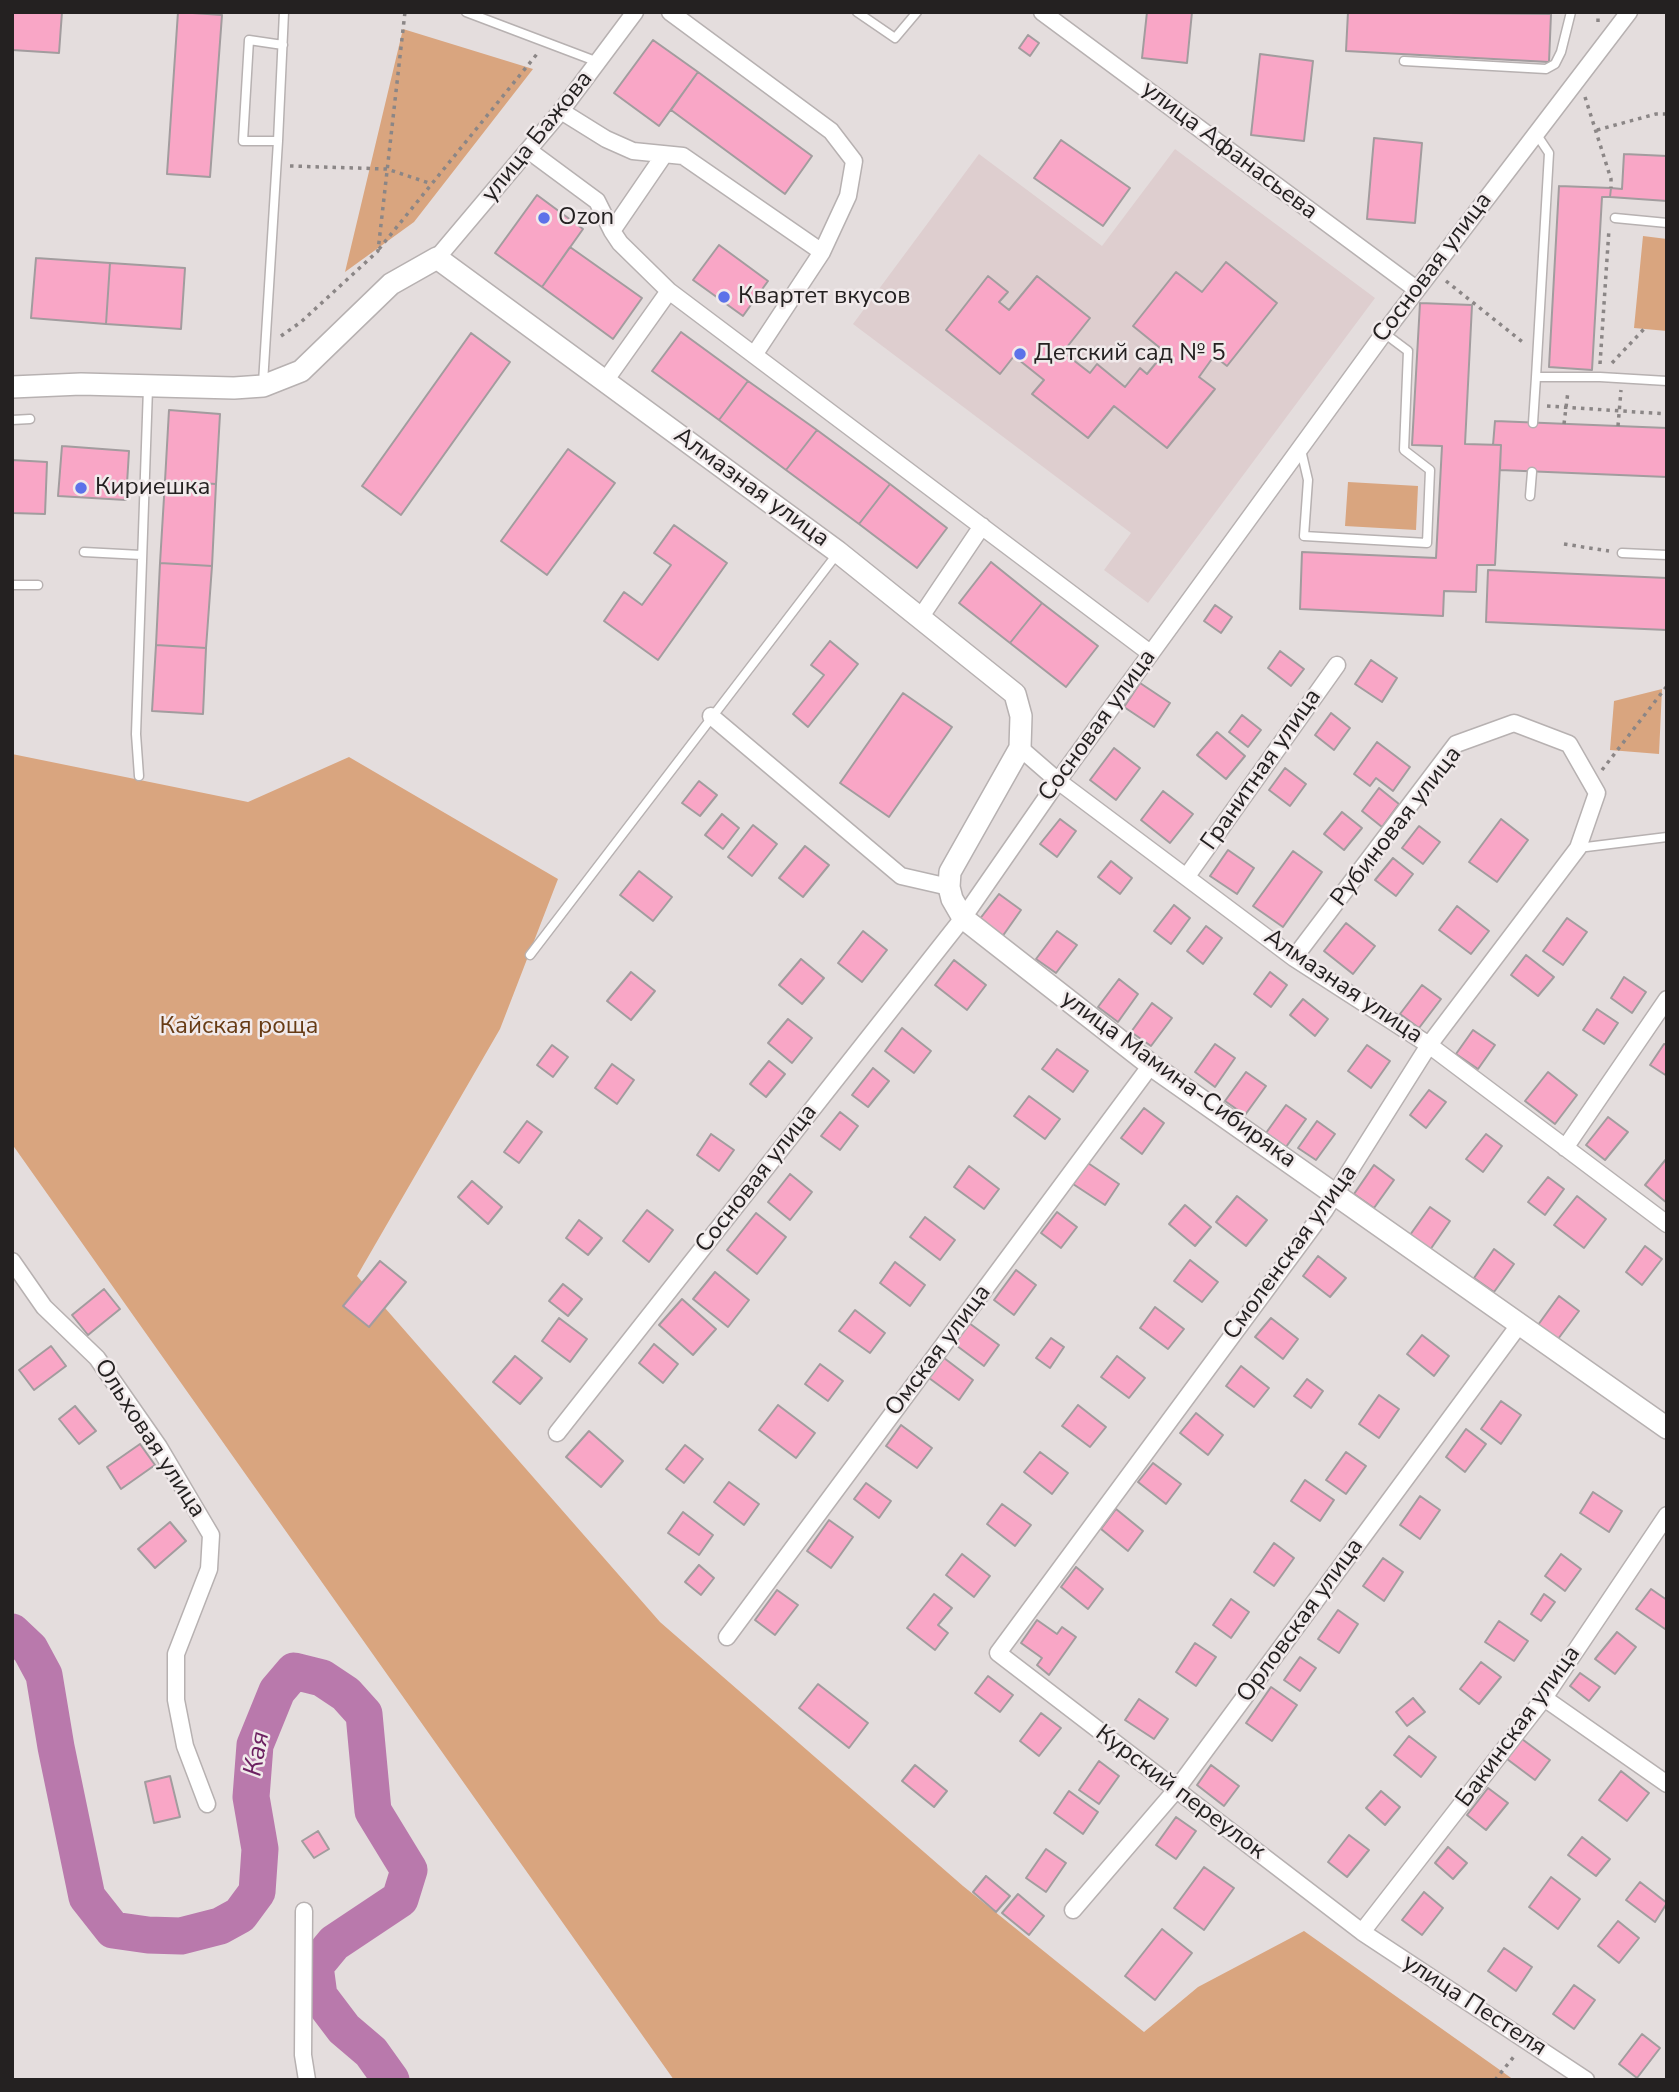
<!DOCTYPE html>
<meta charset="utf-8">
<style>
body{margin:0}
#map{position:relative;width:1679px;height:2092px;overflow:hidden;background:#e4dddd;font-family:"Nunito Sans",sans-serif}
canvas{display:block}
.frame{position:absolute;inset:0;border:14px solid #242121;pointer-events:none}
</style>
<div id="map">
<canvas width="1679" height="2092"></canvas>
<div class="frame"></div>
</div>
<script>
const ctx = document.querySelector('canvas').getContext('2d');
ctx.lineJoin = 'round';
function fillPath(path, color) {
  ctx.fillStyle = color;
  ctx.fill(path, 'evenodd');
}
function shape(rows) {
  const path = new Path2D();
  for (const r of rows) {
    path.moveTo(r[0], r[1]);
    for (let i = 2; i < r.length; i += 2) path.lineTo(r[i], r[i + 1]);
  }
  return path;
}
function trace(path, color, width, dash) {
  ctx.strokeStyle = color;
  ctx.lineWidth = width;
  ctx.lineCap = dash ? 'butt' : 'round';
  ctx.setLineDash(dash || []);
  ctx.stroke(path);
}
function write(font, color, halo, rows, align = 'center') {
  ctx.font = font + ' "Nunito Sans",sans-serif';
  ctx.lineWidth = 5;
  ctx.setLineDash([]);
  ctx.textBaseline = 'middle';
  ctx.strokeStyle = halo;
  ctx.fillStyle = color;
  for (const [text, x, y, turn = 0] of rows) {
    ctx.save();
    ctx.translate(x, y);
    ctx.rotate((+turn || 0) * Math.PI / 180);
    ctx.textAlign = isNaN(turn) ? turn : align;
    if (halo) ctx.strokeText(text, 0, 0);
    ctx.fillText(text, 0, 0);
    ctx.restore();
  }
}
fillPath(shape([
 [1175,149,1375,298,1148,603,1104,570,1131,533,853,324,979,154,1102,246]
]), '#dececf');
fillPath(shape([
 [403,29,533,69,414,222,345,272],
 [1643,236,1667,239,1667,331,1634,328],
 [1348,482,1418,486,1416,530,1345,526],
 [1662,689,1659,754,1610,750,1614,701],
 [12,754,248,802,349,757,558,879,500,1029,357,1276,660,1622,963,1886,1144,2032,1198,1987,1304,1931,1514,2080,674,2080,12,1144]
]), '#d9a57f');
trace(shape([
 [12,1632,30,1649,44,1675,56,1747,87,1897,113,1930,148,1935,181,1936,220,1926,240,1915,257,1892,260,1849,251,1797,255,1745,277,1691,294,1671,322,1678,346,1694,364,1714,373,1811,409,1870,400,1899,334,1943,315,1966,319,1996,344,2029,371,2052,391,2080]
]), '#b979ac', 37);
const building = shape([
 [12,12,62,12,59,53,12,50,12,12],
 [178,12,222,15,210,177,167,174,178,12],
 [1147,12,1192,12,1187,63,1142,58,1147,12],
 [1348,12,1551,14,1549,62,1346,51,1348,12],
 [1028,35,1039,43,1030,56,1019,48,1028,35],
 [653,40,698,72,659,126,614,93,653,40],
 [1260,54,1313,61,1304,141,1251,135,1260,54],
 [698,72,812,156,785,194,671,110,698,72],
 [1374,138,1422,143,1415,223,1367,219,1374,138],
 [1061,140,1130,188,1103,226,1034,178,1061,140],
 [1624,154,1667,156,1667,201,1610,197,1611,188,1622,189,1624,154],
 [1559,186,1611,188,1610,197,1602,197,1592,370,1549,367,1559,186],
 [537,195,583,229,542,287,495,253,537,195],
 [719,245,768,281,743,316,693,280,719,245],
 [570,247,642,298,613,339,542,287,570,247],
 [36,258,110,263,106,324,31,318,36,258],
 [1226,262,1277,303,1227,366,1214,356,1199,377,1215,389,1167,448,1114,406,1088,438,1032,394,1044,380,1014,356,1000,374,946,330,988,276,1008,292,999,302,1009,310,1037,276,1090,318,1063,352,1090,373,1097,364,1125,387,1140,368,1147,374,1165,352,1133,326,1176,272,1202,292,1226,262],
 [110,263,185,268,181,329,106,324,110,263],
 [1420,303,1472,305,1465,444,1501,445,1495,565,1477,565,1476,592,1444,591,1443,616,1300,609,1302,552,1436,558,1442,446,1412,445,1420,303],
 [681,332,748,381,719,420,652,371,681,332],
 [471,333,510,362,401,515,362,486,471,333],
 [748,381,817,430,786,470,719,420,748,381],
 [169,410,220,414,216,484,165,481,169,410],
 [1495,421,1667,428,1667,477,1500,470,1501,445,1493,445,1495,421],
 [817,430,890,484,859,524,786,470,817,430],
 [62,446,129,451,126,500,58,496,62,446],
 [568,449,615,483,547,575,501,541,568,449],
 [12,460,47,462,45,514,12,513,12,460],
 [165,481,216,484,212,566,160,563,165,481],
 [890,484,947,528,917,568,859,524,890,484],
 [674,525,727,563,658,660,604,621,624,592,642,605,671,565,654,553,674,525],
 [991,562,1042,603,1010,643,959,603,991,562],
 [160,563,212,566,206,648,156,645,160,563],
 [1488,570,1667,578,1667,630,1486,622,1488,570],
 [1042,603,1098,646,1066,687,1010,643,1042,603],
 [1215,605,1232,617,1221,633,1204,621,1215,605],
 [830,641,858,664,808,727,793,714,824,675,811,665,830,641],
 [156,645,206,648,203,714,152,711,156,645],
 [1280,651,1304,669,1291,686,1268,668,1280,651],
 [1371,660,1397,678,1382,702,1355,684,1371,660],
 [1140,683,1170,703,1154,727,1124,707,1140,683],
 [903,693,952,727,889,817,840,783,903,693],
 [1331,713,1350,728,1334,750,1315,735,1331,713],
 [1242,715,1261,730,1248,747,1229,732,1242,715],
 [1217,732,1245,756,1226,779,1197,755,1217,732],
 [1377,742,1410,767,1393,791,1376,778,1370,786,1354,774,1377,742],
 [1114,748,1140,768,1116,800,1090,780,1114,748],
 [1285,768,1306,784,1290,806,1269,790,1285,768],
 [699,781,717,795,700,816,682,803,699,781],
 [1379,788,1399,804,1382,827,1362,811,1379,788],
 [1163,791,1193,814,1170,843,1141,820,1163,791],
 [1342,812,1362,828,1344,850,1324,834,1342,812],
 [722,814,739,828,723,849,705,835,722,814],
 [1060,819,1076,831,1057,857,1040,844,1060,819],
 [1501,819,1528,840,1497,882,1469,862,1501,819],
 [753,825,777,844,752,876,728,857,753,825],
 [1419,826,1440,842,1423,864,1402,848,1419,826],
 [805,846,829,865,803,897,779,878,805,846],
 [1228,850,1254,868,1237,894,1210,876,1228,850],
 [1293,851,1322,872,1283,927,1253,906,1293,851],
 [1393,858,1413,874,1396,896,1375,880,1393,858],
 [1111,861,1132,878,1120,894,1098,877,1111,861],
 [639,871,672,897,653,921,620,895,639,871],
 [999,894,1021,910,1002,937,979,920,999,894],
 [1174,905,1190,918,1171,944,1154,931,1174,905],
 [1457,906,1489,931,1471,954,1439,930,1457,906],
 [1567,918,1587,932,1563,965,1543,951,1567,918],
 [1346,923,1375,946,1353,974,1324,951,1346,923],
 [1206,926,1222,938,1203,964,1187,951,1206,926],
 [863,931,887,950,862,982,838,963,863,931],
 [1057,931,1077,945,1056,973,1036,959,1057,931],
 [1526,955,1554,977,1538,996,1511,975,1526,955],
 [801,959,824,978,802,1004,779,985,801,959],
 [954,960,986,985,967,1010,935,985,954,960],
 [631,972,655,991,631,1020,607,1001,631,972],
 [1270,972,1287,985,1271,1007,1254,994,1270,972],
 [1624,977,1646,992,1632,1013,1611,998,1624,977],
 [1119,979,1138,994,1118,1022,1098,1007,1119,979],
 [1422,985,1441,999,1419,1028,1400,1014,1422,985],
 [1303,999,1328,1019,1315,1036,1290,1015,1303,999],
 [1152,1003,1172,1018,1151,1046,1131,1032,1152,1003],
 [1597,1009,1618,1023,1604,1044,1583,1030,1597,1009],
 [788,1019,812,1038,792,1063,768,1043,788,1019],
 [902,1028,931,1051,914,1073,885,1051,902,1028],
 [1473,1030,1495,1045,1478,1069,1456,1054,1473,1030],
 [1215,1044,1235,1058,1215,1087,1195,1072,1215,1044],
 [1664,1044,1667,1045,1667,1076,1650,1065,1664,1044],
 [552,1045,568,1057,553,1077,537,1065,552,1045],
 [1367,1045,1390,1061,1371,1088,1348,1071,1367,1045],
 [1057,1049,1088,1071,1073,1092,1042,1069,1057,1049],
 [769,1061,785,1074,766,1097,750,1084,769,1061],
 [612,1064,634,1080,617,1104,595,1088,612,1064],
 [873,1068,889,1081,868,1107,852,1095,873,1068],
 [1246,1072,1266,1086,1245,1115,1225,1101,1246,1072],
 [1548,1072,1577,1095,1555,1124,1525,1101,1548,1072],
 [1429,1090,1446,1102,1426,1128,1410,1115,1429,1090],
 [1029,1096,1060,1119,1045,1139,1014,1116,1029,1096],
 [1286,1105,1306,1119,1286,1147,1266,1133,1286,1105],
 [1144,1108,1164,1123,1142,1154,1121,1138,1144,1108],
 [840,1112,858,1126,840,1150,821,1136,840,1112],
 [1608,1117,1628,1132,1605,1160,1586,1145,1608,1117],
 [527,1121,542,1132,519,1163,504,1152,527,1121],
 [1317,1121,1335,1134,1316,1160,1298,1148,1317,1121],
 [711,1134,734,1150,719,1171,697,1155,711,1134],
 [1486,1134,1502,1146,1483,1172,1466,1159,1486,1134],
 [1667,1158,1667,1203,1645,1185,1667,1158],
 [1088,1163,1119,1184,1105,1205,1073,1184,1088,1163],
 [1374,1165,1394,1180,1374,1208,1354,1194,1374,1165],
 [969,1166,999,1189,984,1209,954,1187,969,1166],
 [790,1174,812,1192,790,1220,768,1202,790,1174],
 [1548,1177,1564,1189,1545,1215,1528,1202,1548,1177],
 [472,1181,502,1207,488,1224,458,1197,472,1181],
 [1237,1196,1267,1220,1246,1246,1216,1222,1237,1196],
 [1577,1196,1606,1219,1584,1248,1554,1225,1577,1196],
 [1185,1205,1211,1227,1195,1246,1169,1224,1185,1205],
 [1430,1207,1450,1221,1430,1250,1410,1235,1430,1207],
 [647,1210,673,1230,649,1262,623,1241,647,1210],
 [1057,1212,1077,1227,1061,1248,1041,1233,1057,1212],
 [756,1213,786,1237,757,1274,727,1250,756,1213],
 [925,1217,955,1240,940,1260,910,1237,925,1217],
 [579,1220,602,1238,588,1255,566,1238,579,1220],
 [1645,1246,1662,1259,1642,1285,1626,1272,1645,1246],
 [1494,1249,1514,1264,1494,1292,1474,1278,1494,1249],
 [1318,1256,1346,1278,1330,1297,1303,1276,1318,1256],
 [1190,1260,1218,1282,1202,1302,1174,1281,1190,1260],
 [380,1261,406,1282,369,1327,343,1306,380,1261],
 [895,1262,925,1285,910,1306,880,1283,895,1262],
 [1016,1270,1036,1285,1014,1315,994,1300,1016,1270],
 [715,1272,749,1300,728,1327,693,1299,715,1272],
 [563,1284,582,1299,568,1316,549,1301,563,1284],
 [104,1289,120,1309,88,1335,72,1315,104,1289],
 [1559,1296,1579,1311,1558,1339,1538,1325,1559,1296],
 [682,1299,716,1329,693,1355,659,1325,682,1299],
 [1155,1307,1184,1329,1168,1349,1140,1328,1155,1307],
 [855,1310,885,1333,870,1353,839,1331,855,1310],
 [559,1318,587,1339,570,1362,542,1341,559,1318],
 [1271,1318,1298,1339,1283,1359,1255,1337,1271,1318],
 [969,1323,999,1345,984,1366,953,1343,969,1323],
 [1422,1335,1449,1356,1434,1376,1407,1354,1422,1335],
 [1051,1338,1064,1347,1050,1368,1036,1358,1051,1338],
 [654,1344,678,1364,663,1383,639,1363,654,1344],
 [51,1346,66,1366,34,1390,19,1370,51,1346],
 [515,1356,542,1378,520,1404,493,1382,515,1356],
 [1117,1356,1145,1378,1129,1398,1101,1377,1117,1356],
 [944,1358,973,1380,959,1400,929,1378,944,1358],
 [820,1364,843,1381,828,1401,805,1384,820,1364],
 [1241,1366,1269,1388,1254,1407,1226,1386,1241,1366],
 [1307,1379,1323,1391,1311,1408,1294,1396,1307,1379],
 [1379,1395,1399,1409,1379,1438,1359,1424,1379,1395],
 [1501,1401,1521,1415,1501,1444,1481,1429,1501,1401],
 [778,1405,815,1433,796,1458,759,1430,778,1405],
 [1078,1405,1106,1427,1090,1447,1062,1426,1078,1405],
 [75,1406,96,1431,79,1444,59,1419,75,1406],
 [1196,1413,1223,1435,1208,1455,1180,1433,1196,1413],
 [901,1425,932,1448,917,1468,886,1446,901,1425],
 [1466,1429,1486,1444,1465,1472,1446,1457,1466,1429],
 [589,1431,623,1461,601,1487,566,1457,589,1431],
 [140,1444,155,1465,121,1489,107,1467,140,1444],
 [685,1445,703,1459,684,1483,666,1469,685,1445],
 [1040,1452,1068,1473,1052,1494,1024,1472,1040,1452],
 [1346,1452,1366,1466,1346,1494,1326,1480,1346,1452],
 [1153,1463,1181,1484,1166,1504,1138,1482,1153,1463],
 [1305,1480,1334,1500,1320,1521,1291,1501,1305,1480],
 [729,1482,759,1504,744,1525,714,1502,729,1482],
 [866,1483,891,1501,879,1518,854,1499,866,1483],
 [1593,1492,1622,1511,1609,1532,1580,1513,1593,1492],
 [1420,1496,1440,1510,1420,1539,1400,1525,1420,1496],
 [1002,1504,1031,1525,1015,1546,987,1524,1002,1504],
 [1116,1509,1143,1531,1128,1551,1101,1529,1116,1509],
 [683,1512,713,1535,699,1555,668,1533,683,1512],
 [829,1520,853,1537,831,1568,807,1551,829,1520],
 [170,1522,186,1541,155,1568,138,1549,170,1522],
 [1274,1543,1294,1558,1274,1586,1254,1572,1274,1543],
 [962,1554,990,1576,974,1597,946,1575,962,1554],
 [1561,1554,1581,1569,1565,1591,1545,1576,1561,1554],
 [1383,1558,1403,1572,1384,1601,1363,1586,1383,1558],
 [699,1565,714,1578,701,1595,685,1582,699,1565],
 [1076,1567,1103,1589,1088,1609,1061,1587,1076,1567],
 [1651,1589,1667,1600,1667,1626,1665,1629,1636,1609,1651,1589],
 [777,1590,798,1605,775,1635,755,1620,777,1590],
 [934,1594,952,1608,938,1625,948,1633,935,1650,907,1628,934,1594],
 [1544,1594,1555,1602,1541,1621,1531,1614,1544,1594],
 [1231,1599,1249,1612,1231,1638,1213,1625,1231,1599],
 [1338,1610,1358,1624,1339,1653,1318,1639,1338,1610],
 [1037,1620,1057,1634,1062,1627,1076,1637,1049,1675,1037,1665,1042,1658,1021,1643,1037,1620],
 [1499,1621,1528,1641,1514,1661,1485,1642,1499,1621],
 [1617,1632,1636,1647,1615,1674,1595,1659,1617,1632],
 [1195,1643,1216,1657,1196,1686,1176,1672,1195,1643],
 [1300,1657,1316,1668,1300,1691,1284,1680,1300,1657],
 [1481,1662,1501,1677,1479,1704,1460,1689,1481,1662],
 [1580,1673,1600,1687,1589,1701,1570,1686,1580,1673],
 [988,1676,1013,1695,1000,1712,975,1693,988,1676],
 [818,1684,868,1723,849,1748,799,1708,818,1684],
 [1271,1687,1297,1705,1272,1741,1246,1723,1271,1687],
 [1413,1698,1425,1712,1407,1726,1396,1712,1413,1698],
 [1139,1699,1168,1719,1154,1739,1125,1720,1139,1699],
 [1041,1713,1061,1728,1039,1756,1020,1741,1041,1713],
 [1409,1736,1436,1757,1421,1777,1394,1755,1409,1736],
 [1522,1739,1550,1760,1535,1780,1507,1759,1522,1739],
 [1099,1761,1119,1776,1099,1804,1079,1790,1099,1761],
 [915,1765,947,1791,934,1807,902,1781,915,1765],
 [1211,1765,1239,1786,1224,1806,1197,1785,1211,1765],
 [1621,1771,1649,1793,1627,1821,1599,1800,1621,1771],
 [170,1776,180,1817,154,1823,145,1782,170,1776],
 [1488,1788,1508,1803,1486,1830,1467,1815,1488,1788],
 [1069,1791,1098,1812,1083,1834,1054,1813,1069,1791],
 [1381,1791,1400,1807,1385,1825,1366,1808,1381,1791],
 [1176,1817,1196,1831,1176,1859,1156,1845,1176,1817],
 [318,1831,329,1849,314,1858,302,1841,318,1831],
 [1349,1835,1369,1850,1347,1877,1328,1862,1349,1835],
 [1582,1837,1610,1859,1596,1876,1568,1855,1582,1837],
 [1448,1847,1467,1863,1453,1879,1435,1863,1448,1847],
 [1046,1849,1066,1863,1046,1892,1026,1878,1046,1849],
 [1204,1867,1234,1888,1204,1930,1174,1908,1204,1867],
 [986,1876,1010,1896,996,1912,973,1892,986,1876],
 [1551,1877,1580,1899,1558,1929,1529,1907,1551,1877],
 [1640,1882,1667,1903,1655,1922,1626,1900,1640,1882],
 [1424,1892,1443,1908,1422,1935,1402,1920,1424,1892],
 [1018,1894,1044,1916,1029,1935,1002,1913,1018,1894],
 [1618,1921,1639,1938,1619,1963,1598,1946,1618,1921],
 [1162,1929,1192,1953,1155,2000,1125,1976,1162,1929],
 [1504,1948,1532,1967,1516,1991,1488,1971,1504,1948],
 [1574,1985,1595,2000,1574,2029,1553,2014,1574,1985],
 [1642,2034,1660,2048,1637,2078,1619,2064,1642,2034]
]);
fillPath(building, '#f9a6c6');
trace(building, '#a29c9e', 2);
const service = shape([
 [466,12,598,62],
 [857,12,895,38,917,12],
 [1404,61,1546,69,1555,64,1561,52,1571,12],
 [1537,135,1549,153,1536,377,1600,377,1667,381],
 [278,141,243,141,249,40,283,45],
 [1615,218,1667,223],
 [263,383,278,141,284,12],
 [12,420,30,419],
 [1533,423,1536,377],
 [1301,450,1308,480,1304,536,1427,543,1430,470,1404,450,1408,351,1384,333],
 [1530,496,1532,472],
 [84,552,141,555],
 [1622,553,1667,555],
 [12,585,38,585],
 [139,776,136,734,148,388],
 [1578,848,1667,837],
 [530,955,837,554]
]);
const minor = shape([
 [670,12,831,131,854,161,848,196,822,252,754,355],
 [1042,12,1416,289],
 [561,111,606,139,633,151,683,156,822,252],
 [528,150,597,201,612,231,620,243,669,291,1150,653],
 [612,231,664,155],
 [437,258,561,111,635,12],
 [605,381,669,291],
 [920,618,982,526],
 [711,716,901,876,949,887],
 [1020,748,1058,781,1294,958,1429,1045,1667,1224],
 [1187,876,1337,665],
 [1294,958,1456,744,1514,723,1569,744,1597,793,1578,848,1429,1045,1325,1210,998,1653,1362,1932,1586,2080],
 [1565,1148,1667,999],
 [12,1261,44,1307,97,1358,159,1447,211,1535,209,1569,176,1654,176,1700,185,1746,207,1804],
 [557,1433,963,918,1058,781,1384,333,1629,12],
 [727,1637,1151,1065],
 [1544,1698,1667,1784],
 [1073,1910,1176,1790,1519,1325],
 [304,1911,303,2055,307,2080],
 [1362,1932,1544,1698,1667,1515]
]);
const tertiary = shape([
 [12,387,81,384,234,388,263,386,301,371,391,284,437,258,838,552,1015,694,1021,716,1020,748,950,872,949,887,952,899,963,918,1151,1065,1667,1428]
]);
trace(service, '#b7b1b1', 11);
trace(minor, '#b7b1b1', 19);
trace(tertiary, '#b7b1b1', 24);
trace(shape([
 [1598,22,1598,12],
 [1585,97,1611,179,1611,188],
 [1597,130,1656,114,1667,114],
 [290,166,387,169,432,184],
 [379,249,537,54],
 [1446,281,1525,344],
 [281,336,301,322,378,251,405,12],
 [1612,363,1644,329],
 [1600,364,1609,229],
 [1547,406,1667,414],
 [1564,424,1568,391],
 [1618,426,1621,390],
 [1564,544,1609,551],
 [1602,770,1667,686],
 [1495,2080,1516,2054]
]), '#8b8686', 3.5, [3.5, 5]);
trace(service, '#fff', 8);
trace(minor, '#fff', 16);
trace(tertiary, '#fff', 21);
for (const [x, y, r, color] of [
 [544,218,7,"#5c72e9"],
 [724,297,7,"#5c72e9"],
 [1020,354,7,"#5c72e9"],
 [81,488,7,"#5c72e9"]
]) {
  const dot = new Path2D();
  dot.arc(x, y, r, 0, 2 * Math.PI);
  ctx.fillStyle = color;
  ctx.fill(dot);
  trace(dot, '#f1eaeb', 2.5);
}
write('24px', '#242121', '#f1eaeb', [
 ["улица Бажова",538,137,-51],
 ["улица Афанасьева",1229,151,37],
 ["Сосновая улица",1433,268,-53],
 ["Алмазная улица",751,488,36],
 ["Сосновая улица",1098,726,-54],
 ["Гранитная улица",1262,770,-55],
 ["Рубиновая улица",1397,827,-52],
 ["Алмазная улица",1343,987,34],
 ["улица Мамина-Сибиряка",1178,1080,36],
 ["Сосновая улица",757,1179,-52],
 ["Смоленская улица",1291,1253,-54],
 ["Омская улица",939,1351,-53],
 ["Ольховая улица",149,1439,57],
 ["Орловская улица",1301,1621,-54],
 ["Бакинская улица",1519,1727,-54],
 ["Курский переулок",1180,1793,37],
 ["улица Пестеля",1474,2006,33]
]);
write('24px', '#242121', '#f1eaeb', [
 ["Ozon",558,218],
 ["Квартет вкусов",738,297],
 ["Детский сад № 5",1034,354],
 ["Кириешка",95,488]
], 'left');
write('24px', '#673b14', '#f1eaeb', [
 ["Кайская роща",239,1027]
]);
write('italic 26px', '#6b1f60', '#f1eaeb', [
 ["Кая",258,1754,-79]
]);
</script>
